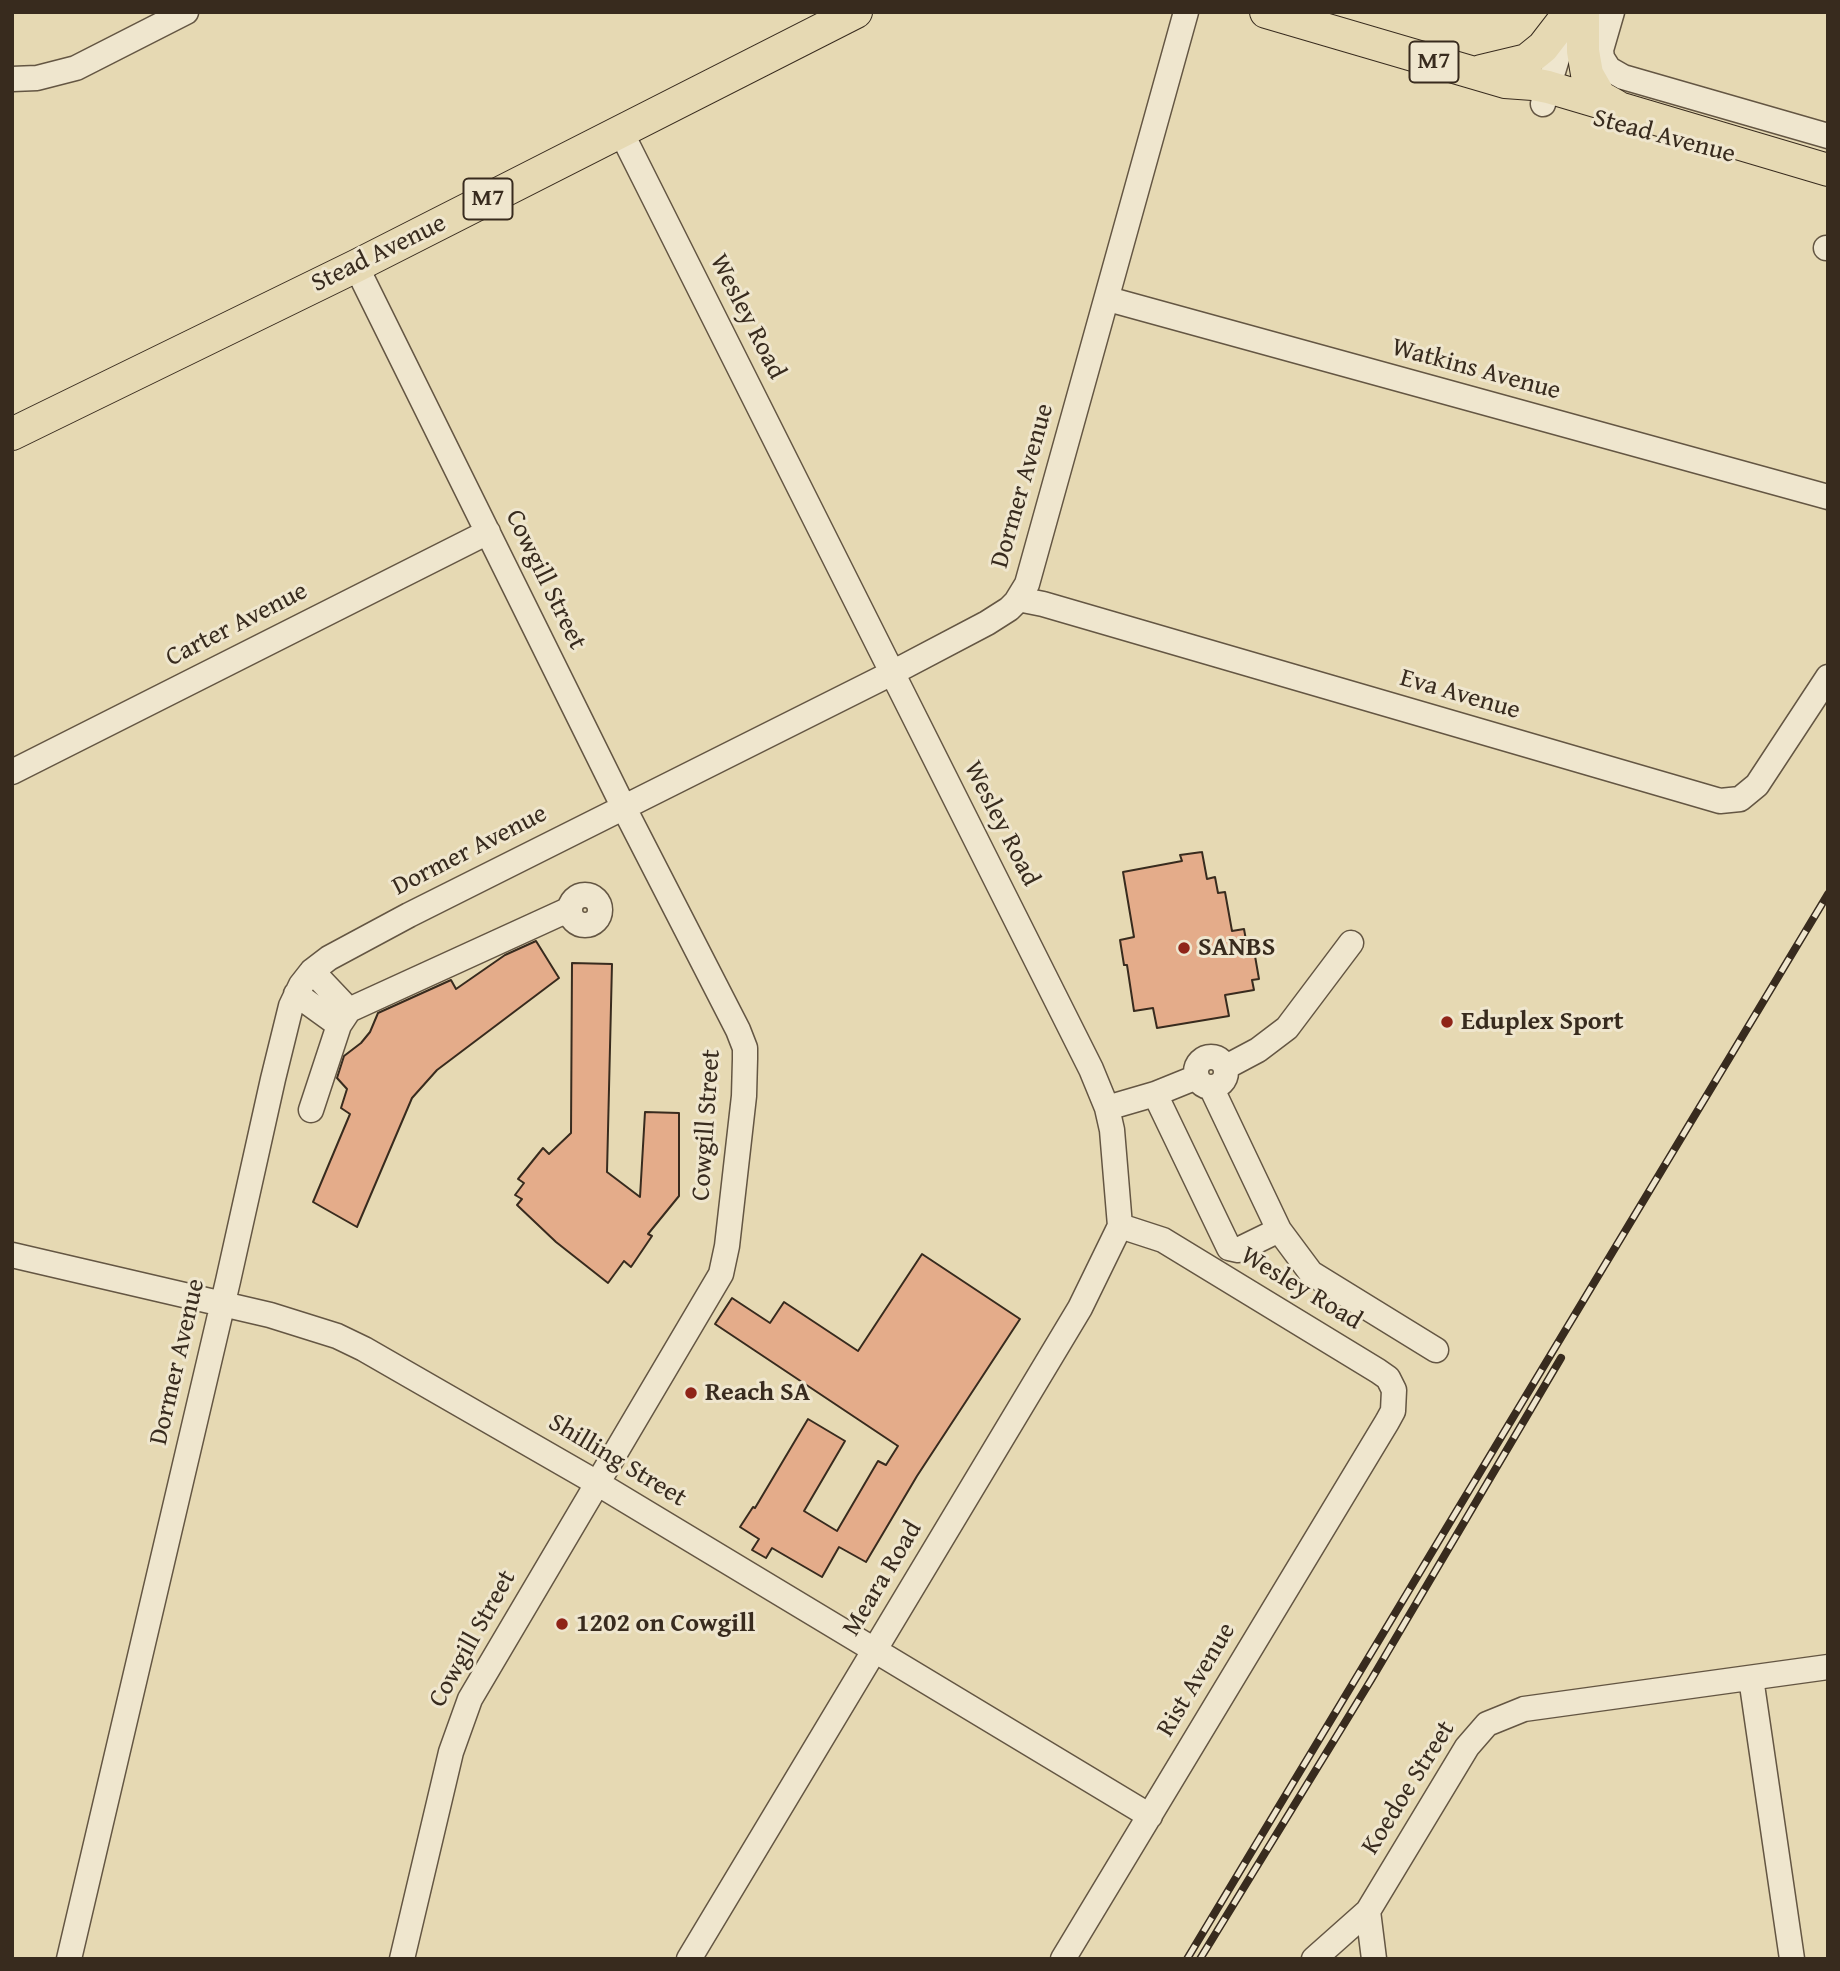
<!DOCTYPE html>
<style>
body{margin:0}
#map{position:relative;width:1840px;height:1971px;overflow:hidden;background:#e6d9b3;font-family:"Gentium Book Plus",serif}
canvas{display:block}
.frame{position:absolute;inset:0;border:14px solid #382b1e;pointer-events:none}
</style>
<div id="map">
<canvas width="1840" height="1971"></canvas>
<div class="frame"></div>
</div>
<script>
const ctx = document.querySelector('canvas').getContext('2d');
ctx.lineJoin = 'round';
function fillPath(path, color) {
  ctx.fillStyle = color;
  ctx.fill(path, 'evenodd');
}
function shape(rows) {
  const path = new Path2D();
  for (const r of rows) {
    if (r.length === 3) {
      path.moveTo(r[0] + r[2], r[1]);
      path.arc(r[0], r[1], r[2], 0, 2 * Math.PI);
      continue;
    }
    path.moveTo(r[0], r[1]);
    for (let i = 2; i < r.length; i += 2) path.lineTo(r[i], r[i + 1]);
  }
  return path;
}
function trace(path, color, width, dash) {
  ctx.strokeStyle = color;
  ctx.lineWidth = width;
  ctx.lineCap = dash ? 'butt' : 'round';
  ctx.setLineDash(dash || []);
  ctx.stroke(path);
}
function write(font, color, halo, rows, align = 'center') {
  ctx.font = font + ' "Gentium Book Plus",serif';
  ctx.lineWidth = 6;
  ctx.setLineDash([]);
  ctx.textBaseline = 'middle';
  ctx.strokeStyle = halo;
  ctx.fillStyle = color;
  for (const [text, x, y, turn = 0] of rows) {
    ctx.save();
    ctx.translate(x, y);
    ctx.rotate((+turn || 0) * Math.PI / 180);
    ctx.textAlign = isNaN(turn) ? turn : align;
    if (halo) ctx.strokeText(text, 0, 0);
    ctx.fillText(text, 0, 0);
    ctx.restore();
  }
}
const building = shape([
 [1202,852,1207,879,1215,877,1218,893,1225,892,1232,931,1244,929,1249,957,1255,956,1259,979,1252,980,1254,990,1225,995,1229,1016,1157,1028,1153,1008,1134,1011,1127,965,1124,965,1120,940,1134,937,1123,872,1182,861,1180,855,1202,852],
 [536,941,559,978,437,1070,412,1098,357,1227,313,1202,350,1114,341,1108,347,1089,337,1078,344,1056,361,1043,370,1032,378,1013,451,980,456,989,505,955,536,941],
 [572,963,612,964,607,1172,640,1197,645,1112,679,1113,679,1196,648,1234,652,1236,631,1267,624,1261,608,1283,556,1242,517,1205,522,1199,515,1195,524,1183,518,1179,543,1148,549,1154,571,1133,572,963],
 [922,1254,1020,1319,917,1476,866,1562,839,1547,822,1577,772,1548,766,1558,752,1550,759,1539,740,1527,753,1507,755,1508,808,1419,845,1441,804,1511,837,1531,878,1461,886,1465,898,1446,715,1324,732,1298,770,1323,784,1302,858,1351,922,1254]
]);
fillPath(building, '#e4ac8a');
trace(building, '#382b1e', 2);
const minor = shape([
 [1612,12,1601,50,1602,58,1609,69,1623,77,1828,136],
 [12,79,37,78,76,68,186,12],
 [1543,104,1569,20],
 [621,132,1091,1069,1107,1108,1112,1130,1120,1226,1163,1240,1378,1371,1388,1378,1394,1390,1393,1411,1387,1422,1063,1959],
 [1826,248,1828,248],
 [356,266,624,808,738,1030,745,1048,745,1059,744,1096,727,1246,721,1274,470,1699,451,1752,402,1959],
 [1108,299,1828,497],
 [1018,599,1043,604,1720,801,1740,799,1757,785,1828,677],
 [12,772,488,532],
 [585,910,15],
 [312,971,349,1010],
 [296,994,339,1025],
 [1211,1072,15],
 [1226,1067,1258,1050,1287,1028,1351,943],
 [1155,1094,1229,1248,1238,1250,1279,1230,1211,1087],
 [1107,1108,1155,1094,1197,1077],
 [311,1110,339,1025,349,1010,570,909],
 [1279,1230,1311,1273,1436,1350],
 [12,1255,270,1315,337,1336,364,1349,597,1483,1150,1816],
 [1751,1678,1792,1959],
 [1368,1911,1374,1959],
 [69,1959,228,1281,273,1079,291,1006,301,985,312,971,329,958,409,915,892,673,987,623,1009,609,1016,602,1027,584,1186,12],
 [689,1959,1080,1308,1120,1226],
 [1314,1959,1368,1911,1467,1747,1487,1724,1524,1709,1828,1667]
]);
const major = shape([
 [1266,12,1505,82,1533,84,1548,87,1828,170],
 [1583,12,1583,51,1587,74,1600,97,1616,106],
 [1481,71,1527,60,1543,47,1570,12],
 [12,434,356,266,856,12]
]);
trace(minor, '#645643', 27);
trace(major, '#382b1e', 34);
trace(minor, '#efe6ce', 24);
trace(major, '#e6d9b3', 32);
const rail = shape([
 [1187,1959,1828,894],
 [1200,1959,1371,1680,1561,1358]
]);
trace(rail, '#382b1e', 8);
trace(rail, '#efe6ce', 5, [16]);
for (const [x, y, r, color] of [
 [1184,948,7,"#8f2418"],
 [1447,1022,7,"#8f2418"],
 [691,1393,7,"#8f2418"],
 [562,1624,7,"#8f2418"]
]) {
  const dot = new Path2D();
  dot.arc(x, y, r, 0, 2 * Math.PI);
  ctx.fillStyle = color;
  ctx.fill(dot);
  trace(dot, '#efe6ce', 2.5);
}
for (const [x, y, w] of [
 [1434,62,49],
 [488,199,49]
]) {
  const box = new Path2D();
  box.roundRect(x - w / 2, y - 20.5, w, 41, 5);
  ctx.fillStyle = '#efe6ce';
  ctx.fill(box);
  trace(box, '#382b1e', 2);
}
write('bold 24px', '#382b1e', null, [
 ["M7",1434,62],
 ["M7",488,199]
]);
write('26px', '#382b1e', '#efe6ce', [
 ["Stead Avenue",1664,137,15],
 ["Stead Avenue",379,254,-26],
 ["Wesley Road",747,317,63],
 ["Watkins Avenue",1476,370,15],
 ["Dormer Avenue",1023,486,-74],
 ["Cowgill Street",545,580,64],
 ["Carter Avenue",237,625,-27],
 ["Eva Avenue",1460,695,16],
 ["Wesley Road",1001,824,63],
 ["Dormer Avenue",470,851,-27],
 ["Cowgill Street",707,1125,-86],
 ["Wesley Road",1301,1289,31],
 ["Dormer Avenue",178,1362,-77],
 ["Shilling Street",617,1461,31],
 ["Meara Road",883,1579,-59],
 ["Cowgill Street",473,1639,-61],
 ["Rist Avenue",1197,1680,-59],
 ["Koedoe Street",1409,1788,-58]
]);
write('bold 26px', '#382b1e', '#efe6ce', [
 ["SANBS",1198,948],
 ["Eduplex Sport",1461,1022],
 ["Reach SA",705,1393],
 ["1202 on Cowgill",576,1624]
], 'left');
</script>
